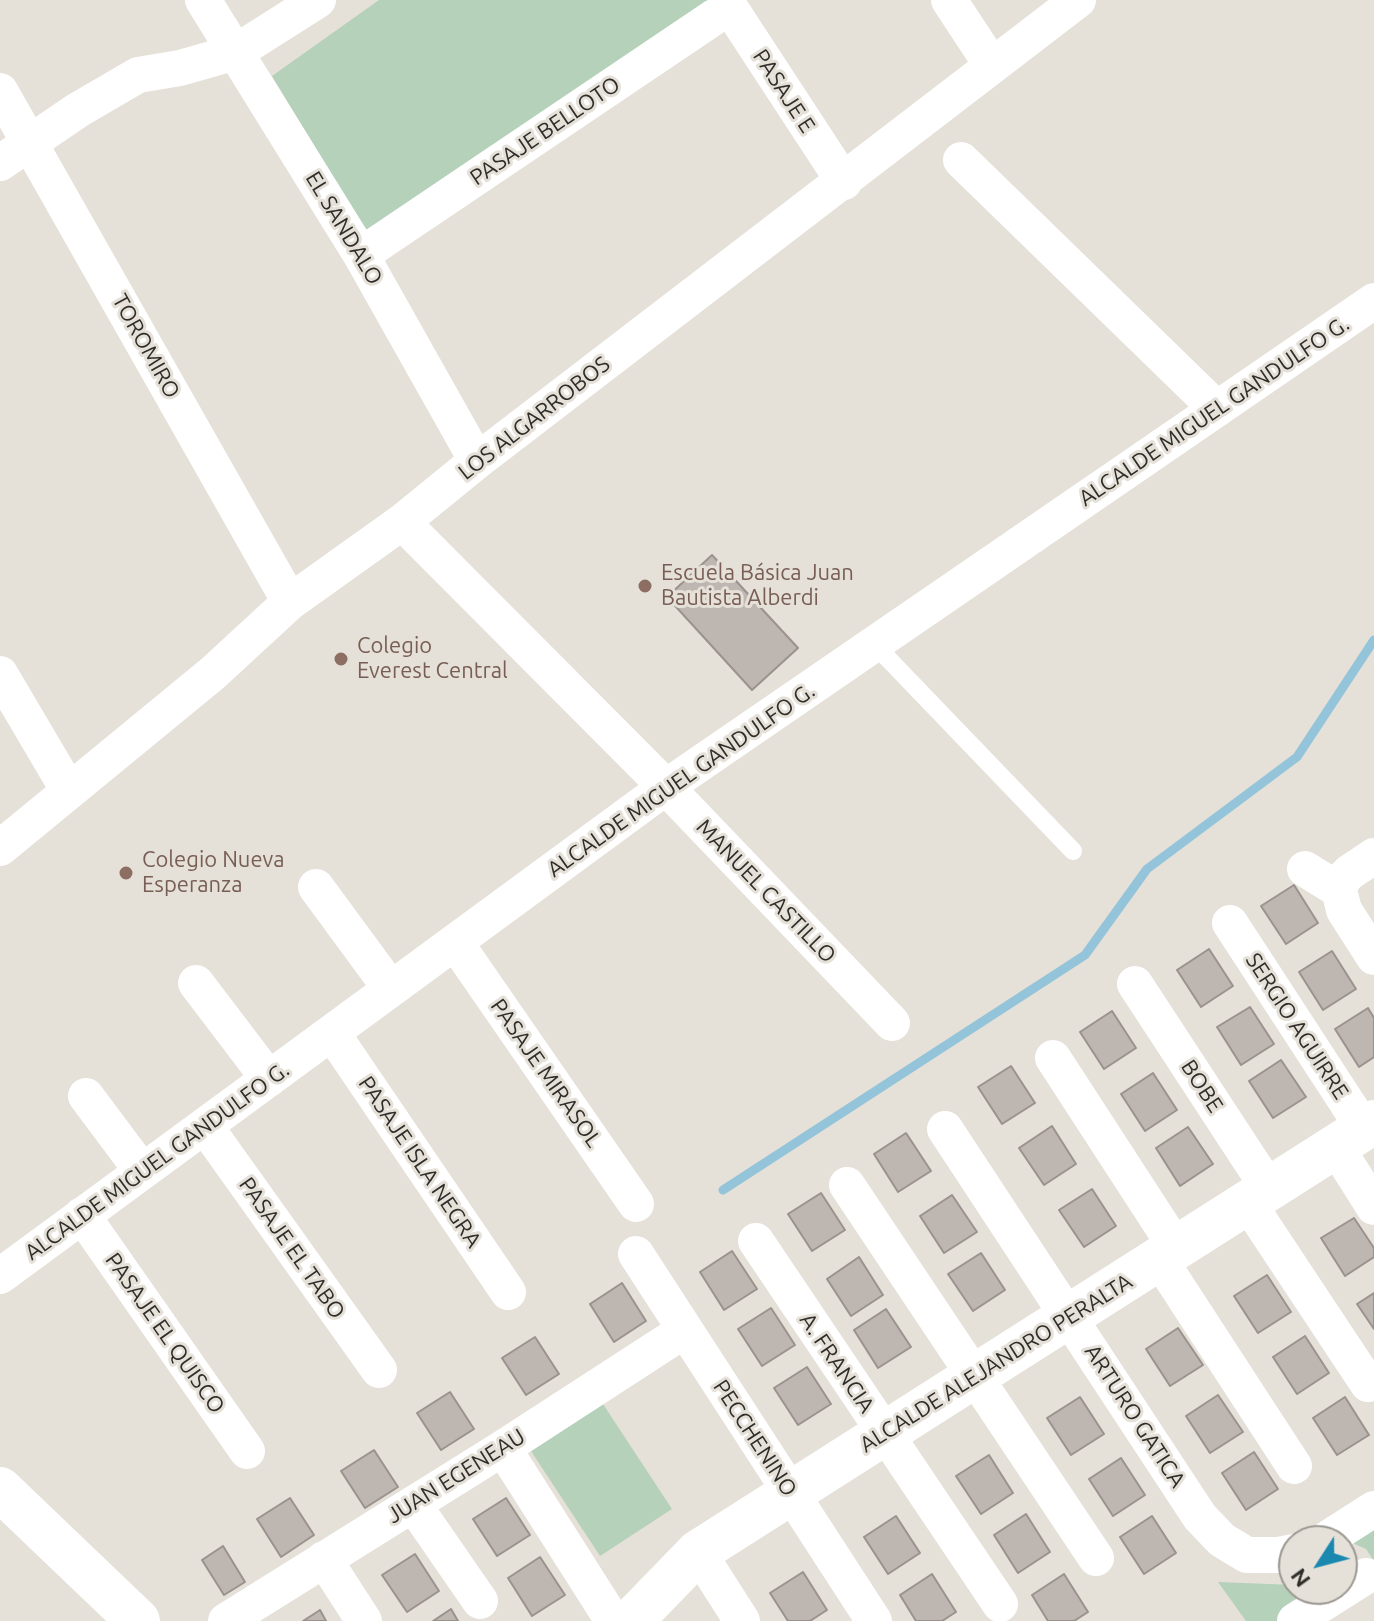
<!DOCTYPE html>
<meta charset="utf-8">
<style>
body{margin:0}
#map{position:relative;width:1374px;height:1621px;overflow:hidden;background:#e5e0d8;font-family:Ubuntu,sans-serif}
canvas{display:block}
.north{position:absolute;left:1278px;top:1525px;width:80px;height:80px;box-sizing:border-box;background:#e5e0d8;border:2px solid #9c9892;border-radius:50%;rotate:234deg;font-size:22px;font-weight:700;line-height:32px;text-align:center;color:#2f2d2a}
.north::after{content:'';display:block;margin:auto;width:28px;height:36px;background:#1b88af;clip-path:polygon(50% 0,100% 100%,50% 72%,0 100%)}
</style>
<div id="map">
<canvas width="1374" height="1621"></canvas>
<div class="north">N</div>
</div>
<script>
const ctx = document.querySelector('canvas').getContext('2d');
ctx.lineJoin = 'round';
function fillPath(path, color) {
  ctx.fillStyle = color;
  ctx.fill(path, 'evenodd');
}
function shape(rows) {
  const path = new Path2D();
  for (const r of rows) {
    path.moveTo(r[0], r[1]);
    for (let i = 2; i < r.length; i += 2) path.lineTo(r[i], r[i + 1]);
  }
  return path;
}
function trace(path, color, width, dash) {
  ctx.strokeStyle = color;
  ctx.lineWidth = width;
  ctx.lineCap = dash ? 'butt' : 'round';
  ctx.setLineDash(dash || []);
  ctx.stroke(path);
}
function write(font, color, halo, rows, align = 'center') {
  ctx.font = font + ' Ubuntu,sans-serif';
  ctx.lineWidth = 6;
  ctx.setLineDash([]);
  ctx.textBaseline = 'middle';
  ctx.strokeStyle = halo;
  ctx.fillStyle = color;
  for (const [text, x, y, turn = 0] of rows) {
    ctx.save();
    ctx.translate(x, y);
    ctx.rotate((+turn || 0) * Math.PI / 180);
    ctx.textAlign = isNaN(turn) ? turn : align;
    if (halo) ctx.strokeText(text, 0, 0);
    ctx.fillText(text, 0, 0);
    ctx.restore();
  }
}
fillPath(shape([
 [379,0,708,0,366,232,272,76],
 [601,1401,672,1509,600,1556,529,1448],
 [1374,1523,1374,1561,1366,1549,1348,1541],
 [1218,1582,1294,1585,1294,1589,1324,1589,1279,1621,1246,1621]
]), '#b5d1ba');
trace(shape([
 [723,1190,1085,955,1147,869,1297,757,1374,640]
]), '#94c4d9', 9);
const building = shape([
 [712,555,798,648,752,690,667,597,712,555],
 [1294,885,1318,923,1286,944,1261,906,1294,885],
 [1209,949,1233,986,1201,1007,1177,970,1209,949],
 [1332,951,1356,989,1323,1010,1299,972,1332,951],
 [1250,1007,1274,1044,1241,1065,1217,1027,1250,1007],
 [1368,1008,1374,1018,1374,1057,1359,1067,1335,1029,1368,1008],
 [1112,1011,1136,1048,1104,1069,1080,1032,1112,1011],
 [1281,1060,1306,1097,1273,1118,1249,1081,1281,1060],
 [1011,1066,1035,1103,1002,1124,978,1087,1011,1066],
 [1153,1073,1177,1110,1145,1131,1121,1094,1153,1073],
 [1052,1126,1076,1164,1044,1185,1019,1148,1052,1126],
 [1188,1127,1213,1164,1180,1186,1156,1148,1188,1127],
 [906,1133,931,1171,898,1192,874,1154,906,1133],
 [1092,1189,1116,1226,1084,1247,1059,1210,1092,1189],
 [821,1193,845,1230,812,1251,788,1214,821,1193],
 [952,1195,977,1232,944,1253,920,1216,952,1195],
 [1354,1218,1374,1248,1374,1257,1345,1276,1321,1238,1354,1218],
 [732,1251,757,1289,724,1310,700,1272,732,1251],
 [981,1253,1005,1290,973,1311,948,1274,981,1253],
 [859,1257,883,1295,851,1316,827,1279,859,1257],
 [1267,1275,1291,1312,1258,1333,1234,1296,1267,1275],
 [622,1283,646,1321,614,1342,590,1304,622,1283],
 [1374,1293,1374,1329,1357,1304,1374,1293],
 [771,1308,795,1345,762,1366,738,1329,771,1308],
 [886,1309,911,1347,878,1368,854,1330,886,1309],
 [1178,1328,1203,1365,1170,1386,1146,1349,1178,1328],
 [1305,1336,1329,1373,1297,1394,1273,1357,1305,1336],
 [535,1337,559,1374,526,1395,502,1358,535,1337],
 [807,1367,831,1404,798,1425,774,1388,807,1367],
 [450,1392,474,1429,441,1450,417,1413,450,1392],
 [1218,1395,1243,1432,1210,1453,1186,1416,1218,1395],
 [1080,1397,1104,1434,1071,1455,1047,1418,1080,1397],
 [1345,1397,1369,1435,1337,1455,1313,1418,1345,1397],
 [374,1450,398,1487,365,1508,341,1471,374,1450],
 [1254,1452,1278,1489,1246,1510,1222,1473,1254,1452],
 [989,1455,1013,1493,981,1514,956,1476,989,1455],
 [1121,1458,1145,1495,1113,1516,1089,1479,1121,1458],
 [290,1498,314,1535,281,1557,257,1519,290,1498],
 [506,1498,530,1535,497,1556,473,1519,506,1498],
 [1026,1514,1050,1552,1018,1573,994,1535,1026,1514],
 [896,1516,920,1553,888,1574,864,1537,896,1516],
 [1152,1516,1176,1553,1144,1574,1120,1537,1152,1516],
 [223,1546,245,1582,224,1595,202,1560,223,1546],
 [415,1554,439,1591,407,1612,382,1575,415,1554],
 [540,1557,565,1595,532,1616,508,1578,540,1557],
 [803,1572,827,1610,810,1621,788,1621,770,1593,803,1572],
 [932,1574,956,1612,942,1621,916,1621,900,1595,932,1574],
 [1064,1574,1088,1612,1074,1621,1048,1621,1032,1595,1064,1574],
 [451,1609,458,1621,433,1621,451,1609],
 [320,1610,326,1621,303,1621,320,1610]
]);
fillPath(building, '#beb6b1');
trace(building, '#9b928e', 2);
trace(shape([
 [874,644,1073,851]
]), '#fff', 18);
trace(shape([
 [203,0,361,255,477,461],
 [725,0,844,182],
 [949,0,991,64],
 [0,91,290,602],
 [961,160,1217,409],
 [0,163,78,110,138,75,180,68,236,52,318,0],
 [361,255,729,7],
 [402,522,666,787,892,1023],
 [0,674,69,791],
 [0,848,213,673,290,602,402,522,477,461,1078,0],
 [1305,869,1339,890,1344,910,1374,957],
 [316,887,391,989],
 [1339,890,1343,879,1350,872,1374,856],
 [1230,923,1364,1129],
 [455,942,636,1204],
 [196,983,269,1079],
 [1135,984,1269,1189],
 [332,1033,508,1292],
 [1053,1058,1177,1249],
 [86,1096,142,1171],
 [205,1126,379,1370],
 [945,1129,1200,1517,1222,1540,1247,1555,1278,1555,1294,1552],
 [1336,1147,1374,1207],
 [847,1185,1096,1558],
 [1248,1203,1368,1384],
 [82,1215,247,1451],
 [756,1241,1000,1604],
 [636,1254,874,1621],
 [1160,1260,1294,1466],
 [0,1276,666,787,1374,301],
 [503,1448,613,1621],
 [413,1504,480,1601],
 [1324,1541,1374,1509],
 [698,1552,742,1621],
 [324,1559,364,1621],
 [226,1621,503,1448,685,1330],
 [1295,1621,1366,1576]
]), '#fff', 36);
trace(shape([
 [631,1621,698,1552,1374,1122]
]), '#fff', 44);
trace(shape([
 [0,1489,138,1621]
]), '#fff', 44);
for (const [x, y, r, color] of [
 [645,586,8,"#8d6e63"],
 [341,659,8,"#8d6e63"],
 [126,873,8,"#8d6e63"]
]) {
  const dot = new Path2D();
  dot.arc(x, y, r, 0, 2 * Math.PI);
  ctx.fillStyle = color;
  ctx.fill(dot);
  trace(dot, '#e5e0d8', 3);
}
write('22px', '#2f2d2a', '#e5e0d8', [
 ["PASAJE E",784,91,57],
 ["PASAJE BELLOTO",545,131,-34],
 ["EL SANDALO",344,228,59],
 ["TOROMIRO",146,346,61],
 ["ALCALDE MIGUEL GANDULFO G.",1214,411,-34],
 ["LOS ALGARROBOS",534,418,-38],
 ["ALCALDE MIGUEL GANDULFO G.",681,780,-35],
 ["MANUEL CASTILLO",766,891,46],
 ["SERGIO AGUIRRE",1297,1026,57],
 ["PASAJE MIRASOL",546,1073,55],
 ["BOBE",1202,1086,57],
 ["ALCALDE MIGUEL GANDULFO G.",157,1161,-36],
 ["PASAJE ISLA NEGRA",420,1162,56],
 ["PASAJE EL TABO",292,1248,55],
 ["PASAJE EL QUISCO",165,1333,55],
 ["A. FRANCIA",837,1363,56],
 ["ALCALDE ALEJANDRO PERALTA",996,1363,-32],
 ["ARTURO GATICA",1135,1416,57],
 ["PECCHENINO",755,1438,57],
 ["JUAN EGENEAU",456,1476,-32]
]);
write('22px', '#785e54', '#e5e0d8', [
 ["Escuela Básica Juan",661,573],
 ["Bautista Alberdi",661,598],
 ["Colegio",357,646],
 ["Everest Central",357,671],
 ["Colegio Nueva",142,860],
 ["Esperanza",142,885]
], 'left');
</script>
